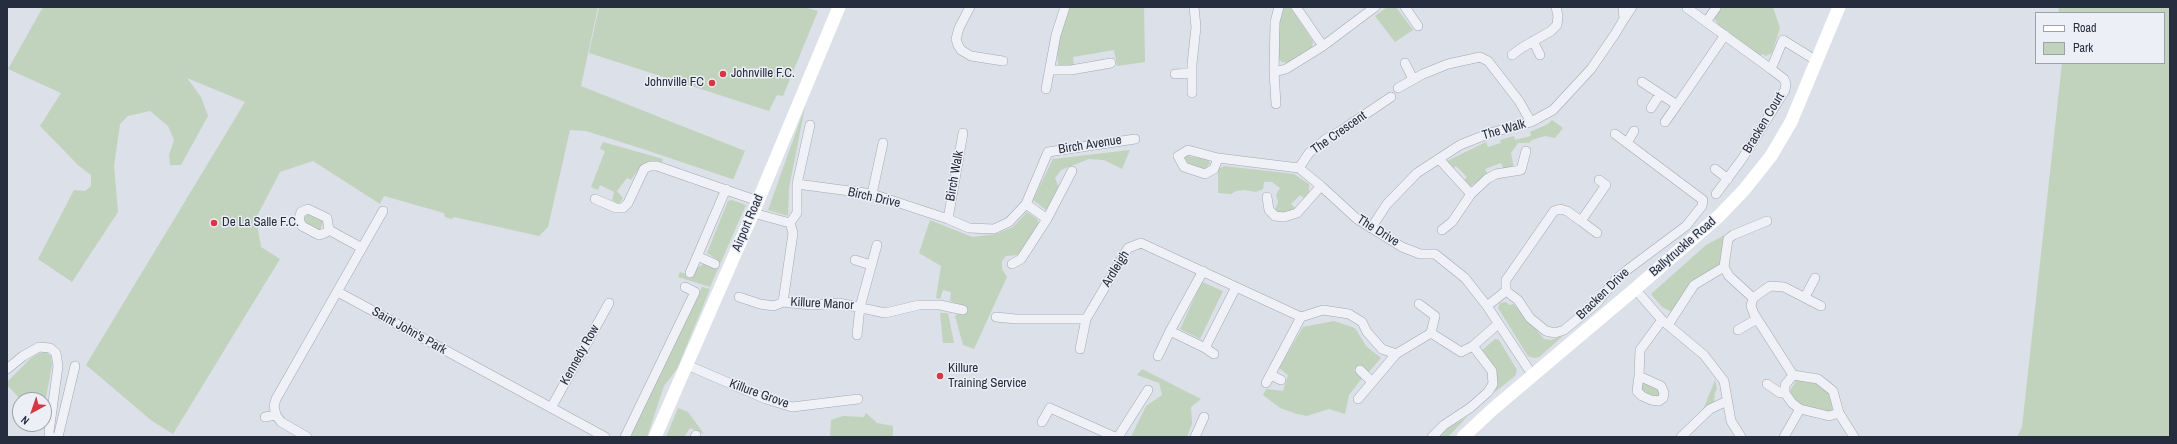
<!DOCTYPE html>
<style>
body{margin:0}
#map{position:relative;width:2177px;height:444px;overflow:hidden;background:#dce0e8;font-family:"Archivo Narrow",sans-serif}
canvas{display:block}
.frame{position:absolute;inset:0;border:8px solid #252d3f;pointer-events:none}
.legend{position:absolute;left:2035px;top:12px;width:130px;height:52px;box-sizing:border-box;background:#eceff5;border:1px solid #9ca1ac;margin:0;padding:5px 7px;list-style:none;font-size:12px;color:#252d3f}
.legend li{display:flex;align-items:center;gap:8px;height:20px}
.legend b{width:20px;border:1px solid #9ca1ac}
.north{position:absolute;left:12px;top:392px;width:40px;height:40px;box-sizing:border-box;background:#eceff5;border:1px solid #9ca1ac;border-radius:50%;rotate:220deg;font-size:11px;font-weight:700;line-height:16px;text-align:center;color:#252d3f}
.north::after{content:'';display:block;margin:auto;width:14px;height:18px;background:#d73743;clip-path:polygon(50% 0,100% 100%,50% 72%,0 100%)}
</style>
<div id="map">
<canvas width="2177" height="444"></canvas>
<div class="frame"></div>
<ul class="legend">
<li><b style="height:5px;background:#fff"></b>Road</li>
<li><b style="height:11px;background:#c1d2bd"></b>Park</li>
</ul>
<div class="north">N</div>
</div>
<script>
const ctx = document.querySelector('canvas').getContext('2d');
ctx.lineJoin = 'round';
function fillPath(path, color) {
  ctx.fillStyle = color;
  ctx.fill(path, 'evenodd');
}
function shape(rows) {
  const path = new Path2D();
  for (const r of rows) {
    path.moveTo(r[0], r[1]);
    for (let i = 2; i < r.length; i += 2) path.lineTo(r[i], r[i + 1]);
  }
  return path;
}
function trace(path, color, width, dash) {
  ctx.strokeStyle = color;
  ctx.lineWidth = width;
  ctx.lineCap = dash ? 'butt' : 'round';
  ctx.setLineDash(dash || []);
  ctx.stroke(path);
}
function write(font, color, halo, rows, align = 'center') {
  ctx.font = font + ' "Archivo Narrow",sans-serif';
  ctx.lineWidth = 3;
  ctx.setLineDash([]);
  ctx.textBaseline = 'middle';
  ctx.strokeStyle = halo;
  ctx.fillStyle = color;
  for (const [text, x, y, turn = 0] of rows) {
    ctx.save();
    ctx.translate(x, y);
    ctx.rotate((+turn || 0) * Math.PI / 180);
    ctx.textAlign = isNaN(turn) ? turn : align;
    if (halo) ctx.strokeText(text, 0, 0);
    ctx.fillText(text, 0, 0);
    ctx.restore();
  }
}
fillPath(shape([
 [43,7,598,7,581,86,745,151,733,180,733,178,732,179,640,148,586,131,570,130,548,227,539,236,454,217,452,219,445,217,444,213,384,196,380,204,313,161,280,172,256,218,261,247,280,259,173,434,152,421,86,365,245,102,187,78,201,97,208,116,181,165,170,165,169,155,174,140,168,126,150,111,128,116,120,124,114,166,118,212,72,282,38,259,74,190,85,191,91,186,91,175,78,165,40,126,61,93,8,69],
 [599,7,804,7,818,11,783,96,777,95,769,111,589,53],
 [1069,7,1144,7,1145,62,1117,66,1114,50,1073,57,1074,66,1058,66,1057,53,1060,35],
 [1284,7,1290,7,1313,41,1312,47,1288,63,1282,62,1278,58,1279,14],
 [1387,7,1396,7,1413,30,1395,42,1375,16],
 [1717,7,1773,7,1780,28,1772,53,1766,56,1762,54,1760,56,1718,25,1715,19],
 [2058,7,2170,7,2170,437,2017,437,2022,427,2062,63,2164,63,2164,13,2059,13],
 [805,107,789,188,788,216,768,210],
 [1552,120,1563,128,1555,138,1545,136,1532,140,1529,143,1518,143,1511,153,1514,169,1504,170,1501,163,1485,169,1488,175,1470,186,1462,182,1467,177,1456,166,1451,170,1447,161,1486,142,1488,147,1501,143,1500,140,1514,136,1515,140,1531,136,1530,132,1548,124],
 [603,142,663,159,662,162,651,161,645,163,640,167,631,180,627,178,617,191,623,198,619,204,612,200,614,192,600,185,598,190,591,187,605,151,600,149],
 [1130,150,1122,169,1104,160,1089,159,1061,170,1055,178,1059,188,1046,210,1033,200,1053,159],
 [1186,156,1207,159,1210,163,1206,169,1200,169,1184,161],
 [1224,166,1294,174,1309,184,1309,192,1304,198,1300,195,1291,204,1295,208,1293,210,1280,214,1275,210,1278,202,1276,195,1280,188,1272,182,1264,182,1263,189,1256,192,1244,190,1236,191,1231,194,1218,193,1218,169],
 [732,200,746,205,710,287,678,277,680,272,693,276,697,268,703,264,715,267,718,260,707,253,728,201],
 [1027,212,1037,219,1039,224,1019,255,1006,256,1002,261,1002,269,1007,277,974,349,963,345,955,316,959,313,964,314,966,307,950,301,951,292,943,290,940,299,936,298,941,266,919,253,930,220,972,237,996,234,1013,227],
 [307,213,324,221,320,230,303,221],
 [1725,235,1724,257,1720,264,1691,282,1672,312,1662,307,1651,294,1706,245],
 [1202,282,1223,291,1200,339,1180,329],
 [702,287,710,289,677,369,664,386,647,437,630,437],
 [1506,302,1509,305,1514,304,1544,339,1551,340,1563,336,1539,357,1534,358,1528,356,1498,308,1500,303],
 [940,313,948,313,954,343,943,343],
 [1334,321,1355,328,1366,346,1381,358,1369,372,1359,365,1354,370,1362,378,1349,395,1345,414,1329,409,1307,416,1297,414,1280,408,1263,395,1266,389,1283,391,1288,375,1279,368,1303,327],
 [1495,339,1499,340,1517,370,1515,376,1495,392,1497,382,1481,351],
 [46,352,51,356,52,365,44,409,44,400,21,400,7,385,7,382,31,358,39,353],
 [1142,369,1201,399,1191,407,1192,424,1187,437,1131,437,1146,406,1162,395,1159,383,1137,375],
 [1797,379,1817,382,1829,392,1833,410,1830,413,1807,408,1793,400,1789,392],
 [1715,380,1717,389,1715,392,1714,403,1703,410],
 [1644,382,1659,389,1660,397,1654,398,1642,392,1641,385],
 [678,408,688,412,704,434,690,428,684,437,666,437],
 [866,413,877,423,893,426,893,437,830,437,831,420,843,416,864,417],
 [1467,417,1448,437,1439,437,1446,429]
]), '#c1d2bd');
const street = shape([
 [970,7,959,28,956,39,958,45,961,50,971,56,1003,61],
 [1296,7,1323,46],
 [1405,7,1418,26],
 [1687,8,1771,69],
 [1624,19,1632,7],
 [1706,22,1716,8],
 [1533,41,1540,55],
 [1512,55,1523,47,1551,31,1557,25,1558,16,1556,7],
 [1405,63,1413,79],
 [1051,70,1071,70,1111,63],
 [1274,72,1275,22,1279,7],
 [1175,74,1192,73],
 [1642,82,1677,105,1725,35],
 [1398,88,1423,74,1448,64,1480,57,1488,61,1519,101,1531,122],
 [1046,89,1056,35,1065,7],
 [1192,93,1192,64,1196,27,1194,7],
 [1276,104,1274,72,1286,69,1323,46,1375,7],
 [1651,108,1660,94],
 [1665,122,1677,105],
 [1627,143,1634,131],
 [1218,158,1188,150,1178,156,1184,167,1205,174,1214,169,1218,158,1299,168],
 [1439,159,1471,194],
 [1299,168,1321,186,1357,219,1402,247,1420,254,1435,254,1465,278,1487,306,1533,376],
 [1299,168,1309,153,1326,139,1342,130,1391,97],
 [1715,169,1728,179],
 [797,184,872,194,948,219,969,228,994,229,1009,222,1026,204,1048,152,1135,139],
 [872,194,883,143],
 [1716,194,1742,159,1785,90,1786,84,1784,79,1771,69,1783,40,1817,61],
 [1267,197,1269,210,1275,216,1284,217,1297,213,1321,186],
 [595,199,616,208,623,208,628,203,644,169,650,166,657,166,758,201],
 [1026,204,1047,219],
 [753,213,790,223],
 [948,219,963,133],
 [1581,221,1597,233],
 [790,223,797,213,797,184,810,125],
 [1371,228,1387,204,1417,173,1460,145,1490,133,1531,122,1553,110,1591,69,1615,34,1624,19,1623,7],
 [329,230,327,218,308,209,301,212,299,219,302,226,319,235,325,233,329,230,362,248],
 [1442,230,1452,222,1471,194,1487,179,1496,174,1521,170,1526,151],
 [697,256,715,264],
 [855,260,871,265],
 [1012,264,1021,259,1047,219,1072,171],
 [1203,271,1170,331,1205,348,1236,287],
 [690,273,726,189],
 [1635,289,1662,320,1668,325,1694,285,1724,267],
 [1506,291,1506,280,1554,211,1560,209,1567,211,1581,221,1606,185,1599,180],
 [338,292,605,437],
 [739,297,760,304,774,306,783,302,811,305,839,303,885,313,919,305,940,305,963,310],
 [1805,297,1815,278],
 [1753,298,1729,276,1724,267,1728,239,1733,235,1767,221],
 [783,302,793,233,790,223],
 [1419,304,1435,316,1431,333],
 [1487,306,1506,291,1518,300,1530,318,1546,331,1555,333,1564,330,1597,303,1615,280,1627,270,1686,226,1702,206,1703,200,1615,134],
 [996,317,1016,319,1086,319,1128,248,1141,243,1301,317,1323,310,1349,314,1362,322,1367,332,1382,349,1396,354],
 [1668,325,1704,355,1724,381,1731,421,1741,437],
 [1738,330,1757,319],
 [857,335,860,307,877,245],
 [1205,348,1214,354],
 [1080,349,1086,319],
 [1158,356,1170,331],
 [687,365,766,399,792,407,858,399],
 [7,369,23,356,39,347,50,348,56,353,58,366,49,432,50,437],
 [1360,370,1372,382],
 [1271,375,1281,380],
 [1793,375,1754,314,1751,306,1753,298,1770,286,1784,287,1821,306],
 [1793,375,1818,379,1833,391,1839,413,1854,437],
 [1793,375,1785,385,1785,393,1792,403,1800,409,1829,416,1839,413],
 [1639,376,1637,391,1642,396,1651,400,1659,401,1663,398,1664,393,1661,386,1639,376,1640,350,1662,320],
 [1266,383,1301,317],
 [1767,384,1780,393,1785,393],
 [1358,399,1396,354,1431,333,1461,352,1473,346,1498,324],
 [551,408,609,303],
 [276,415,274,406,276,399,383,211],
 [265,417,276,415,281,422,307,437],
 [1042,422,1050,408,1115,437],
 [58,437,75,366],
 [625,437,695,292,685,287],
 [695,437,696,435],
 [1118,437,1148,390],
 [1195,437,1204,417],
 [1432,437,1444,425,1470,408,1488,392,1493,384,1492,371,1473,346],
 [1681,437,1710,409,1727,401],
 [1784,437,1800,409]
]);
trace(street, '#a1a7b2', 10);
trace(street, '#eff1f6', 9);
trace(shape([
 [655,437,753,213,839,7],
 [1463,437,1493,409,1635,289,1719,216,1744,190,1771,156,1791,122,1839,7]
]), '#fff', 13);
for (const [x, y, r, color] of [
 [723,74,4,"#d73743"],
 [712,83,4,"#d73743"],
 [214,223,4,"#d73743"],
 [940,376,4,"#d73743"]
]) {
  const dot = new Path2D();
  dot.arc(x, y, r, 0, 2 * Math.PI);
  ctx.fillStyle = color;
  ctx.fill(dot);
  trace(dot, '#eceff5', 1.5);
}
write('13px', '#252d3f', '#eceff5', [
 ["Johnville F.C.",731,74],
 ["Johnville FC",704,83,"right"],
 ["De La Salle F.C.",222,223],
 ["Killure",948,369],
 ["Training Service",948,384]
], 'left');
write('13px', '#252d3f', '#eceff5', [
 ["Bracken Court",1764,123,-59],
 ["The Walk",1504,130,-16],
 ["The Crescent",1339,133,-35],
 ["Birch Avenue",1090,145,-9],
 ["Birch Walk",955,176,-80],
 ["Birch Drive",874,198,13],
 ["Airport Road",748,223,-67],
 ["The Drive",1378,231,32],
 ["Ballytruckle Road",1683,247,-41],
 ["Ardleigh",1116,269,-58],
 ["Bracken Drive",1603,294,-44],
 ["Killure Manor",822,304,3],
 ["Saint John's Park",409,331,29],
 ["Kennedy Row",580,355,-61],
 ["Killure Grove",759,394,20]
]);
</script>
